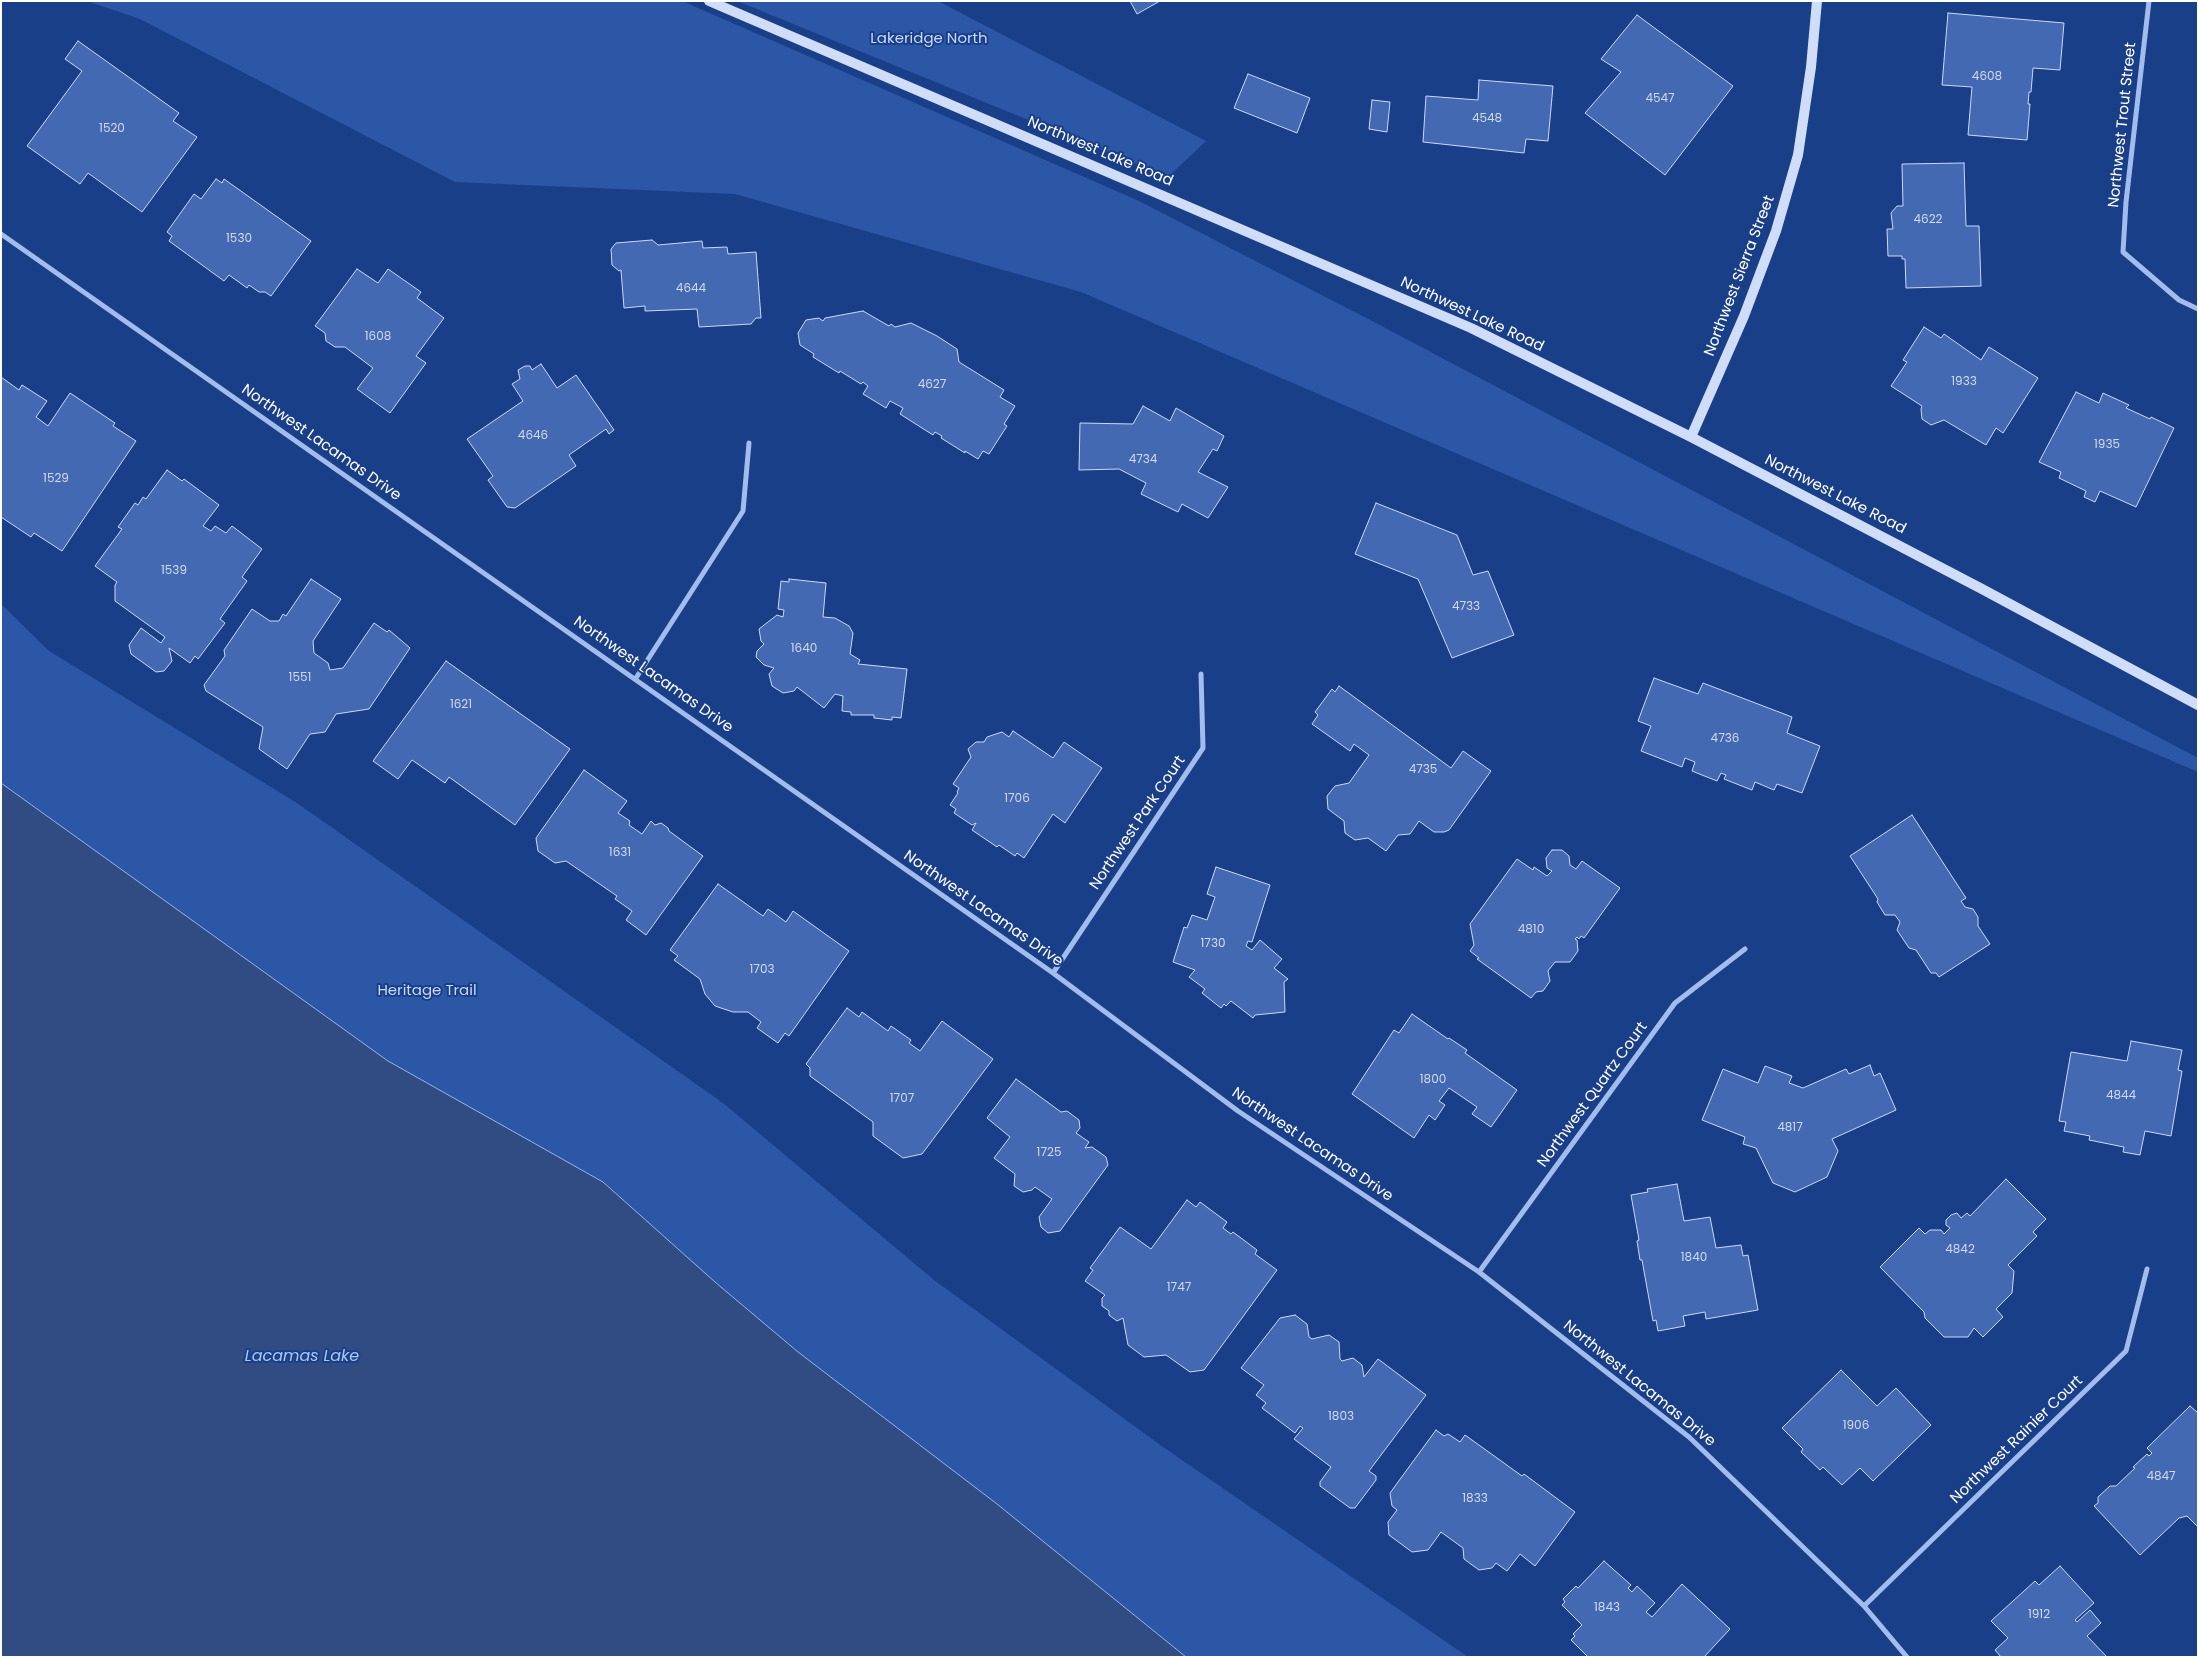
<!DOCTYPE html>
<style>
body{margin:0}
#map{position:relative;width:2199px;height:1658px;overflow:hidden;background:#1a3f89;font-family:Poppins,sans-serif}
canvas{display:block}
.frame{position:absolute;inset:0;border:2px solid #fff;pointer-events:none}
</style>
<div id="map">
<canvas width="2199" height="1658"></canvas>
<div class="frame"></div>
</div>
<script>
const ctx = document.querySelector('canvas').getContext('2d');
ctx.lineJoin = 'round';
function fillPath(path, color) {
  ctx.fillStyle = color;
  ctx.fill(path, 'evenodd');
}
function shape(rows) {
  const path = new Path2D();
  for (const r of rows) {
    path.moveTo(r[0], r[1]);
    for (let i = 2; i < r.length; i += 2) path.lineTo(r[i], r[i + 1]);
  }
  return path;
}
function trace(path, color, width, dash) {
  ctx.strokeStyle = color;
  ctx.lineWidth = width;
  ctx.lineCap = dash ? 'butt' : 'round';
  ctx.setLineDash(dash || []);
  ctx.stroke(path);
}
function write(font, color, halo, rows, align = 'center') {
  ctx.font = font + ' Poppins,sans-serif';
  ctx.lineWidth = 4;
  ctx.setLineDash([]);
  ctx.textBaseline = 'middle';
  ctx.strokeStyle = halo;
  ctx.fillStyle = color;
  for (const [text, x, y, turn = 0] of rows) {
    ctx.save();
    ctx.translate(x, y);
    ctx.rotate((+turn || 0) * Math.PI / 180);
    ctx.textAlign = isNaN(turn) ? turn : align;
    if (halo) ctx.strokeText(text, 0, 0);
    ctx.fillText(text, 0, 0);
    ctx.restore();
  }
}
fillPath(shape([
 [87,1,682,1,1139,201,1374,322,2198,758,2198,772,1081,292,735,194,455,182,140,19],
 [737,1,938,1,1206,141,1168,177],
 [1,604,49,651,297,803,723,1103,934,1280,1163,1447,1468,1657,1186,1657,997,1504,798,1352,715,1282,603,1182,388,1061,1,783]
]), '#2c57a7');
const water = shape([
 [1,783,388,1061,603,1182,715,1282,798,1352,997,1504,1186,1657,1,1657,1,783]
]);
fillPath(water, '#304c83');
trace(water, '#95b6ef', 1);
const building = shape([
 [1130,1,1160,1,1137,14,1130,1],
 [1948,13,2064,23,2060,70,2033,68,2031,92,2029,92,2028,104,2030,104,2027,140,1968,135,1972,87,1942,85,1948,13],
 [1637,15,1733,86,1665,175,1585,113,1621,72,1601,59,1637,15],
 [78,41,179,113,173,121,197,137,142,212,88,173,80,184,27,146,82,71,65,59,78,41],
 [1248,74,1310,98,1297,133,1234,108,1248,74],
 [1479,80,1553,86,1548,141,1526,139,1524,153,1423,142,1426,96,1478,100,1479,80],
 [1372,100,1390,102,1387,132,1369,129,1372,100],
 [1964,163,1966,226,1979,226,1981,286,1906,288,1905,259,1902,259,1902,256,1888,256,1887,229,1893,229,1891,213,1897,206,1903,206,1902,164,1964,163],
 [216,179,222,183,224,179,311,241,271,296,265,292,259,292,249,285,247,288,229,275,224,281,169,241,172,236,167,232,194,194,201,199,216,179],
 [652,240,658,245,702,241,703,248,727,247,728,254,756,252,761,318,756,318,751,324,699,327,697,309,645,311,645,306,624,308,621,270,619,271,612,265,611,249,616,243,652,240],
 [357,269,378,283,388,269,421,292,417,298,444,318,416,356,426,363,390,413,357,389,373,368,345,347,335,347,326,341,325,333,315,326,357,269],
 [863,311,889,326,891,324,895,327,911,323,937,336,957,349,959,362,1004,390,1000,397,1015,406,1004,424,1007,426,989,454,983,451,978,459,965,451,965,453,941,438,942,436,935,432,933,435,900,414,903,408,890,401,886,408,863,394,868,386,863,382,861,384,840,371,839,373,813,357,814,354,800,345,798,333,806,320,819,318,823,321,825,318,863,311],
 [1924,327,1941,338,1944,334,1981,360,1989,347,2038,378,2003,433,1996,428,1986,445,1944,420,1931,425,1922,419,1921,409,1922,406,1891,386,1907,362,1903,360,1924,327],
 [541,364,557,388,576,375,614,430,609,434,606,429,569,455,576,466,515,508,507,507,488,480,493,476,467,439,523,401,512,384,520,379,518,370,525,366,530,366,532,370,541,364],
 [1,377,19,390,22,385,47,401,36,417,48,426,70,393,115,423,113,426,136,441,62,551,34,533,31,537,1,517,1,377],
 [2076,392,2099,403,2103,393,2129,405,2126,408,2150,419,2151,417,2174,428,2136,507,2100,491,2095,502,2084,497,2086,491,2059,478,2061,472,2039,462,2076,392],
 [1143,406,1170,421,1176,408,1224,436,1217,451,1213,449,1198,472,1228,487,1208,518,1182,504,1178,512,1141,494,1146,483,1119,469,1079,470,1080,423,1133,424,1143,406],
 [167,470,182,481,184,479,219,505,203,526,211,531,215,526,226,533,232,526,262,549,242,577,247,581,220,619,225,623,198,659,195,656,190,663,169,648,172,661,164,671,156,672,131,654,129,645,141,628,161,643,165,637,115,601,115,585,117,582,95,566,122,529,118,527,135,503,138,505,143,497,146,499,167,470],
 [1376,503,1457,535,1473,575,1488,571,1514,635,1452,658,1418,579,1355,554,1376,503],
 [311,579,341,599,313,641,314,653,328,663,330,670,343,668,374,623,387,632,389,630,410,648,369,709,336,714,325,732,310,734,287,769,259,749,263,727,206,691,204,685,225,656,224,650,252,609,270,621,279,621,283,614,286,616,311,579],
 [789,579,826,583,823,617,835,618,849,626,853,633,850,654,860,660,858,664,907,669,901,718,892,717,892,720,874,718,874,715,851,715,851,712,842,711,843,696,835,694,824,708,797,687,794,691,783,693,772,686,769,674,774,668,764,665,756,657,757,651,764,644,761,641,759,629,777,615,783,617,784,610,778,609,781,581,789,582,789,579],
 [446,661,570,749,515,825,449,777,445,783,412,760,398,779,373,761,446,661],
 [1654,678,1698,694,1703,683,1792,717,1787,733,1820,746,1802,793,1777,784,1774,790,1755,782,1752,790,1724,779,1726,775,1721,773,1717,781,1692,771,1695,762,1685,758,1682,767,1641,751,1651,726,1638,721,1654,678],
 [1339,686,1451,768,1463,751,1491,771,1449,830,1444,832,1434,832,1419,821,1410,834,1398,835,1386,851,1368,838,1355,840,1345,833,1344,821,1328,809,1327,796,1335,786,1349,783,1369,755,1354,744,1350,751,1312,724,1318,715,1315,712,1332,689,1335,692,1339,686],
 [1013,731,1053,758,1064,742,1102,768,1065,823,1053,814,1024,858,1017,853,1015,856,999,845,997,847,972,830,976,823,972,825,954,813,956,809,950,805,958,793,957,792,959,788,953,784,971,757,968,749,976,742,984,742,987,737,1002,732,1009,737,1013,731],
 [584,770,627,801,618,813,630,821,629,825,642,834,651,821,655,825,661,823,668,828,669,831,703,856,646,935,626,920,632,911,615,899,617,896,566,861,555,863,538,851,536,838,584,770],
 [1912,815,1966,898,1961,901,1965,907,1973,909,1978,917,1978,926,1990,944,1939,977,1936,973,1931,973,1916,950,1909,948,1897,930,1900,922,1895,915,1885,915,1877,902,1878,899,1850,856,1912,815],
 [1552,850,1562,850,1569,856,1570,865,1576,869,1582,861,1620,888,1584,938,1581,936,1579,939,1577,937,1575,939,1577,940,1578,951,1570,962,1555,962,1548,971,1550,981,1543,991,1536,992,1531,998,1477,959,1479,958,1470,951,1474,945,1470,924,1517,859,1533,870,1534,867,1547,876,1552,871,1547,868,1546,858,1552,850],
 [1216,867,1270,885,1252,942,1248,941,1246,946,1252,950,1260,940,1282,959,1274,968,1288,979,1284,982,1285,1012,1255,1015,1253,1018,1231,1001,1226,1006,1224,1004,1221,1008,1202,993,1205,989,1189,977,1195,970,1173,962,1184,927,1187,928,1192,915,1207,920,1215,897,1207,894,1216,867],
 [718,884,763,916,768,909,786,922,793,911,849,951,789,1036,785,1033,778,1043,757,1028,761,1022,748,1012,733,1012,715,1006,705,994,700,979,674,960,678,956,670,950,718,884],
 [847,1008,859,1017,862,1012,888,1031,891,1026,911,1040,909,1043,920,1051,942,1021,993,1059,922,1154,903,1158,873,1136,873,1122,810,1076,810,1068,806,1064,847,1008],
 [1412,1014,1448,1039,1449,1038,1467,1050,1465,1053,1517,1090,1491,1127,1472,1114,1477,1107,1449,1088,1439,1101,1445,1105,1435,1120,1429,1115,1414,1138,1352,1094,1394,1030,1399,1033,1412,1014],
 [2131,1041,2182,1050,2178,1070,2182,1071,2171,1136,2145,1131,2140,1155,2123,1152,2124,1147,2089,1140,2090,1136,2064,1131,2066,1122,2059,1121,2071,1052,2127,1061,2131,1041],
 [1870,1065,1874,1076,1880,1073,1896,1110,1832,1139,1838,1151,1827,1177,1795,1192,1773,1183,1756,1148,1743,1144,1745,1137,1702,1120,1723,1069,1758,1083,1765,1066,1792,1076,1789,1083,1803,1088,1846,1069,1849,1074,1870,1065],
 [1016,1079,1061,1112,1067,1111,1079,1120,1080,1128,1076,1133,1089,1142,1085,1148,1092,1147,1106,1157,1108,1165,1060,1231,1048,1233,1041,1227,1039,1217,1052,1199,1035,1187,1032,1190,1023,1192,1014,1186,1015,1174,994,1158,1010,1137,987,1118,1016,1079],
 [2006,1179,2046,1219,2033,1232,2037,1236,2008,1265,2014,1271,2012,1293,1996,1309,2003,1317,1983,1337,1974,1328,1968,1337,1944,1337,1925,1318,1924,1312,1880,1267,1919,1228,1925,1234,1930,1230,1941,1230,1944,1234,1950,1228,1946,1225,1946,1220,1951,1215,1957,1213,1961,1218,1967,1213,1970,1216,2006,1179],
 [1677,1184,1684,1221,1710,1217,1716,1248,1741,1245,1743,1256,1748,1255,1758,1310,1706,1319,1705,1312,1683,1316,1685,1326,1658,1331,1656,1320,1653,1321,1642,1260,1640,1260,1637,1241,1639,1240,1631,1195,1648,1192,1647,1189,1677,1184],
 [1187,1200,1196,1207,1200,1202,1227,1222,1223,1228,1231,1234,1233,1232,1257,1250,1255,1254,1277,1270,1204,1370,1190,1372,1166,1355,1144,1357,1128,1345,1123,1318,1117,1321,1109,1315,1109,1311,1102,1306,1102,1298,1105,1295,1085,1281,1093,1270,1090,1268,1120,1227,1151,1249,1187,1200],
 [1295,1315,1307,1324,1309,1337,1312,1339,1329,1335,1339,1342,1340,1359,1342,1361,1353,1358,1362,1365,1364,1377,1378,1359,1426,1395,1369,1471,1376,1476,1376,1480,1355,1508,1350,1508,1320,1486,1320,1482,1331,1467,1294,1439,1303,1428,1300,1426,1295,1433,1262,1408,1266,1403,1256,1395,1264,1385,1241,1368,1280,1318,1295,1315],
 [1841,1370,1877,1406,1896,1388,1931,1425,1873,1481,1860,1468,1842,1485,1823,1467,1820,1470,1801,1452,1803,1449,1782,1428,1841,1370],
 [2190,1406,2198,1413,2198,1527,2187,1516,2179,1518,2140,1555,2094,1506,2098,1503,2098,1497,2110,1486,2116,1486,2135,1468,2133,1467,2147,1454,2149,1456,2152,1453,2147,1448,2190,1406],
 [1436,1430,1444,1436,1448,1434,1460,1442,1465,1435,1522,1476,1524,1474,1575,1512,1535,1566,1520,1554,1507,1571,1496,1563,1492,1568,1479,1570,1464,1559,1463,1548,1441,1532,1428,1550,1412,1552,1389,1535,1388,1522,1397,1510,1392,1506,1390,1493,1436,1430],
 [1604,1561,1631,1585,1628,1588,1632,1592,1637,1586,1655,1603,1646,1612,1652,1617,1682,1584,1730,1629,1704,1657,1588,1657,1571,1640,1575,1636,1573,1634,1582,1625,1562,1605,1565,1602,1563,1599,1576,1586,1578,1588,1604,1561],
 [2060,1566,2094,1603,2075,1620,2077,1622,2090,1610,2101,1623,2087,1636,2107,1657,2001,1657,1995,1650,2008,1638,1991,1621,2035,1581,2039,1585,2060,1566]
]);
fillPath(building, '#4269b2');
trace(building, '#c8daf9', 1);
trace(shape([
 [2149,1,2126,202,2123,252,2179,300,2198,309],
 [1,234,1053,973,1238,1111,1479,1272,1689,1437,1864,1606,1907,1657],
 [636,678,743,511,749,443],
 [1053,973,1203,748,1201,674],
 [1479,1272,1675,1003,1745,949],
 [1864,1606,2126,1351,2147,1269]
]), '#a2bded', 5);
trace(shape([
 [709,1,1471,328,1691,437,1982,589,2198,705],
 [1691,437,1744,316,1776,231,1798,155,1811,67,1817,1]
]), '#cfddf9', 10);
write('12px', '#d0daec', null, [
 ["4608",1987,77],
 ["4547",1660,99],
 ["4548",1487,119],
 ["1520",112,129],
 ["4622",1928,220],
 ["1530",239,239],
 ["4644",691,289],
 ["1608",378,337],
 ["1933",1964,382],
 ["4627",932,385],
 ["4646",533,436],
 ["1935",2107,445],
 ["4734",1143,460],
 ["1529",56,479],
 ["1539",174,571],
 ["4733",1466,607],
 ["1640",804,649],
 ["1551",300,678],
 ["1621",461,705],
 ["4736",1725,739],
 ["4735",1423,770],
 ["1706",1017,799],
 ["1631",620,853],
 ["4810",1531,930],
 ["1730",1213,944],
 ["1703",762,970],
 ["1800",1433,1080],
 ["4844",2121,1096],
 ["1707",902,1099],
 ["4817",1790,1128],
 ["1725",1049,1153],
 ["4842",1960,1250],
 ["1840",1694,1258],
 ["1747",1179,1288],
 ["1803",1341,1417],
 ["1906",1856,1426],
 ["4847",2161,1477],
 ["1833",1475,1499],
 ["1843",1607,1608],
 ["1912",2039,1615]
]);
write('15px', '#c8daf9', '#1a3f89', [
 ["Lakeridge North",929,39],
 ["Heritage Trail",427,991]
]);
write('15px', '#fff', '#1a3f89', [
 ["Northwest Trout Street",2123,125,-84],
 ["Northwest Lake Road",1100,152,23],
 ["Northwest Sierra Street",1740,276,-69],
 ["Northwest Lake Road",1472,315,25],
 ["Northwest Lacamas Drive",321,443,35],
 ["Northwest Lake Road",1835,495,27],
 ["Northwest Lacamas Drive",653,675,35],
 ["Northwest Park Court",1138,823,-56],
 ["Northwest Lacamas Drive",983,909,35],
 ["Northwest Quartz Court",1593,1095,-54],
 ["Northwest Lacamas Drive",1312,1145,34],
 ["Northwest Lacamas Drive",1639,1384,39],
 ["Northwest Rainier Court",2017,1440,-44]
]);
write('italic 16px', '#aec7f4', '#1a3f89', [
 ["Lacamas Lake",302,1357]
]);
</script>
